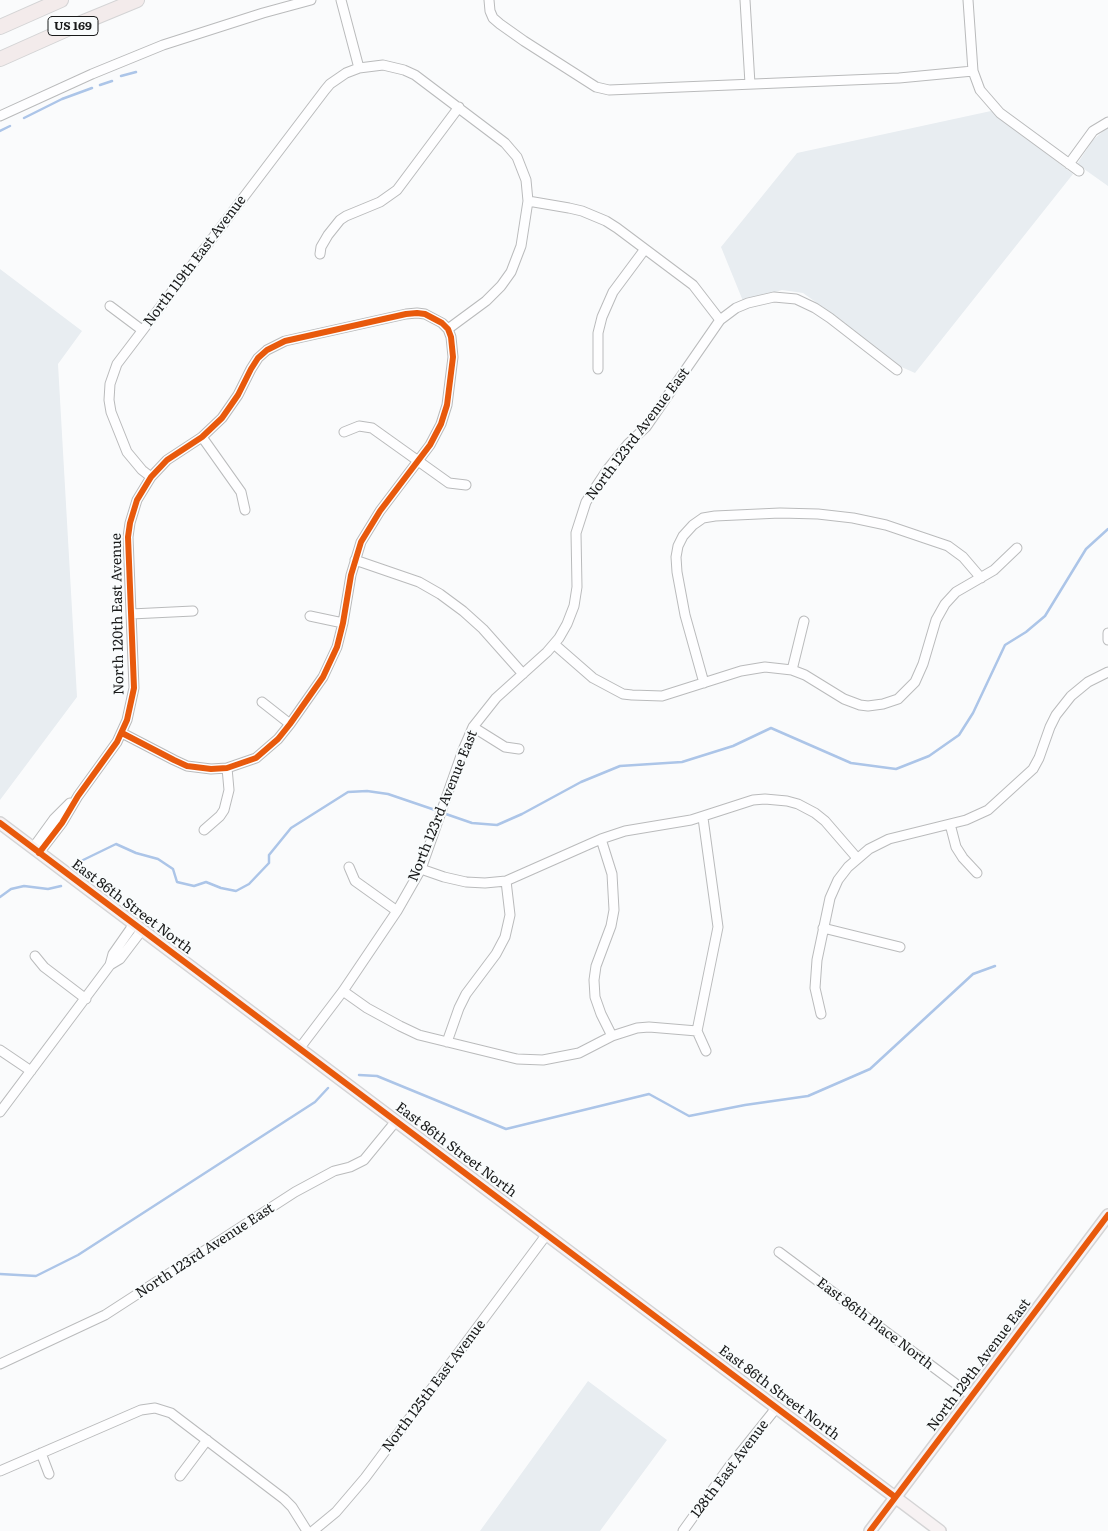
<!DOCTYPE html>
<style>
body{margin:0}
canvas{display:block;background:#fafbfc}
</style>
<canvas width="1108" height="1531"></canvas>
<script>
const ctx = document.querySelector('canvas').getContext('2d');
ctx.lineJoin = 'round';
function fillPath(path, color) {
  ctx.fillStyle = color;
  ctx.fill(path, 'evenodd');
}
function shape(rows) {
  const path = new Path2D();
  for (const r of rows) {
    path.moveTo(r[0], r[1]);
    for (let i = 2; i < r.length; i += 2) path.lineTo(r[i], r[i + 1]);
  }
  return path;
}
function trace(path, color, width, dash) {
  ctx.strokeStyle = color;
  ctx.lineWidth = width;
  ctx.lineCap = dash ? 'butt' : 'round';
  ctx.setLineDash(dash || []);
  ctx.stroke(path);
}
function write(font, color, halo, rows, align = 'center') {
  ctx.font = font + ' Literata,serif';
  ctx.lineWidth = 4;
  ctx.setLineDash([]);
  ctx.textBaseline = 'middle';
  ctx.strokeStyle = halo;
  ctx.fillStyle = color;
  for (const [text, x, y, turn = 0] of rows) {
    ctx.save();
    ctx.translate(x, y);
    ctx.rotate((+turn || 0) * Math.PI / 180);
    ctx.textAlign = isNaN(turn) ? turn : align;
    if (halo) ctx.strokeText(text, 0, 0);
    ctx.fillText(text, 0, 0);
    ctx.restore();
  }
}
fillPath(shape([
 [991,111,1073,174,915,373,897,365,841,320,803,293,782,290,743,301,721,247,797,153],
 [1108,127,1108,186,1077,164,1093,140],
 [0,269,82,331,58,364,77,697,0,800],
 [588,1381,667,1440,600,1531,480,1531]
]), '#e8edf1');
trace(shape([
 [121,76,136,72],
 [100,85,112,81],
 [24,118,62,99,92,88],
 [0,131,10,126],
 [443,813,472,823,497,825,522,814,581,782,620,766,682,762,733,746,771,728,851,763,896,769,929,756,959,735,973,713,1005,645,1026,632,1045,616,1086,549,1108,529],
 [78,865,79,862,116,844,136,853,158,859,173,869,177,882,194,886,206,882,221,888,236,891,249,884,269,863,269,855,291,828,348,792,367,791,388,794,438,811],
 [0,897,11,889,24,886,48,889,61,886],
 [359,1075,377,1076,506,1129,649,1094,689,1116,745,1105,808,1096,870,1069,973,974,995,966],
 [0,1274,36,1276,78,1255,315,1102,328,1088]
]), '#acc5e8', 2.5);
const minor = shape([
 [341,0,359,68],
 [489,0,490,11,493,18,500,24,524,41,596,87,609,90,899,78,973,71],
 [745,0,750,84],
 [968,0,973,71,980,90,1000,113,1079,171],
 [0,116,92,74,163,45,263,13,311,0],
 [1069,164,1093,131,1108,122],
 [320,254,321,247,328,235,340,220,346,216,380,202,397,190,459,107],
 [110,306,142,330],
 [448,329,486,301,501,286,511,272,521,246,528,201],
 [598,369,598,333,602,317,613,292,645,249],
 [344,432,359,426,372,428,449,483,466,485],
 [202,437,241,492,245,510],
 [151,477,142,470,127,452,111,412,109,400,110,384,117,364,325,90,330,84,346,73,359,68,383,65,404,70,415,75,505,143,517,157,526,180,528,201,569,208,582,211,606,221,617,228,693,285,720,320],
 [355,560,419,582,440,594,463,611,483,629,523,674],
 [131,614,193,611],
 [310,616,343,623],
 [1108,633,1108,640],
 [554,644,593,678,623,694,632,695,662,696,741,671,765,667,792,670,805,675,844,699,860,705,868,706,883,704,898,699,915,682,923,664,936,620,945,604,956,592,994,570,1017,548],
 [792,670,804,621],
 [704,683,685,615,677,572,676,557,678,546,683,536,693,525,703,518,715,516,780,513,818,514,853,518,886,525,948,546,963,557,981,578],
 [262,702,290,724],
 [473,727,505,747,519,749],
 [703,818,718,927,697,1031,706,1051],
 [950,824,956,847,963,858,977,873],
 [204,830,220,816,224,810,229,790,227,768],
 [601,839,612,874,614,910,611,926,596,966,594,980,595,997,601,1014,612,1036],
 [33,848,54,819,70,803],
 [39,853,62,823,78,796,117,742,127,720,134,688,128,537,130,523,137,500,151,477,167,460,202,437,222,418,238,395,251,369,258,358,267,350,285,341,406,314,417,313,425,314,442,323,448,329,451,337,453,357,447,405,441,424,430,445,380,511,361,542,351,575,343,623,337,647,323,677,290,724,278,739,256,758,227,768,211,769,187,766,174,760,122,733],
 [349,867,355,881,397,911],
 [421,869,444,877,466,882,485,883,506,881,601,839,625,831,691,820,753,800,765,799,787,801,798,804,815,813,825,821,857,858],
 [823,928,900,947],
 [35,956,44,967,86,999],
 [110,965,113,954,134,924],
 [343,991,367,1008,400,1026,419,1035,517,1059,543,1060,579,1053,612,1036,637,1028,649,1027,697,1031],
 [821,1014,815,988,817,960,830,898,838,880,848,867,869,849,889,839,966,820,988,810,1033,769,1039,758,1050,727,1056,715,1071,696,1088,682,1108,672],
 [447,1042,459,1008,466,994,496,954,505,937,510,915,506,881],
 [299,1049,343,991,397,911,421,869,463,750,473,727,496,698,547,652,559,638,567,624,574,606,577,587,576,533,586,502,607,470,628,444,646,427,720,320,736,308,748,303,774,297,796,299,815,308,830,318,897,370],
 [0,1050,31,1071],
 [0,1112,110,965,120,959,142,930],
 [779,1252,972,1396],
 [0,1364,105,1315,295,1192,334,1171,350,1167,364,1160,396,1121],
 [41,1453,49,1474],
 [0,1471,141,1410,155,1408,171,1413,284,1499,292,1507,307,1531],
 [180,1476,207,1440],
 [313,1531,336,1512,365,1478,547,1234],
 [683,1531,729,1467,777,1407]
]);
const major = shape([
 [0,823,940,1531],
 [870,1531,1108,1215]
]);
const highway = shape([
 [0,27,61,0],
 [0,59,74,26,137,0]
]);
trace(minor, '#babbbc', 11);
trace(major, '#d4d4d5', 14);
trace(highway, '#d4d4d5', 16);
trace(minor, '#fefeff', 9);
trace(major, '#f7f2f3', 11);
trace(highway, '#f3ebeb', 14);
trace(shape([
 [0,823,895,1497],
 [39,853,62,823,78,796,117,742,127,720,134,688,128,537,130,523,137,500,151,477,167,460,202,437,222,418,238,395,251,369,258,358,267,350,285,341,406,314,417,313,425,314,442,323,448,329,451,337,453,357,447,405,441,424,430,445,380,511,361,542,351,575,343,623,337,647,323,677,290,724,278,739,256,758,227,768,211,769,187,766,174,760,122,733],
 [870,1531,1108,1215]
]), '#e8590c', 6);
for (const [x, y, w] of [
 [73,26,50]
]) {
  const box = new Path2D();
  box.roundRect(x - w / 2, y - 9.5, w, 19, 4);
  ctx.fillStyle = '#f9fcfd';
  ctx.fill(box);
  trace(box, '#191a1a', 1);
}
write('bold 12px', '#191a1a', null, [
 ["US 169",73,26]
]);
write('14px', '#191a1a', '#f9fcfd', [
 ["North 119th East Avenue",195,261,-53],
 ["North 123rd Avenue East",638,434,-53],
 ["North 120th East Avenue",118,614,-91],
 ["North 123rd Avenue East",443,806,-68],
 ["East 86th Street North",132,907,37],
 ["East 86th Street North",456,1150,37],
 ["North 123rd Avenue East",205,1251,-33],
 ["East 86th Place North",875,1324,37],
 ["North 129th Avenue East",979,1365,-53],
 ["North 125th East Avenue",434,1386,-53],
 ["East 86th Street North",779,1393,37],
 ["128th East Avenue",730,1469,-53]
]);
</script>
